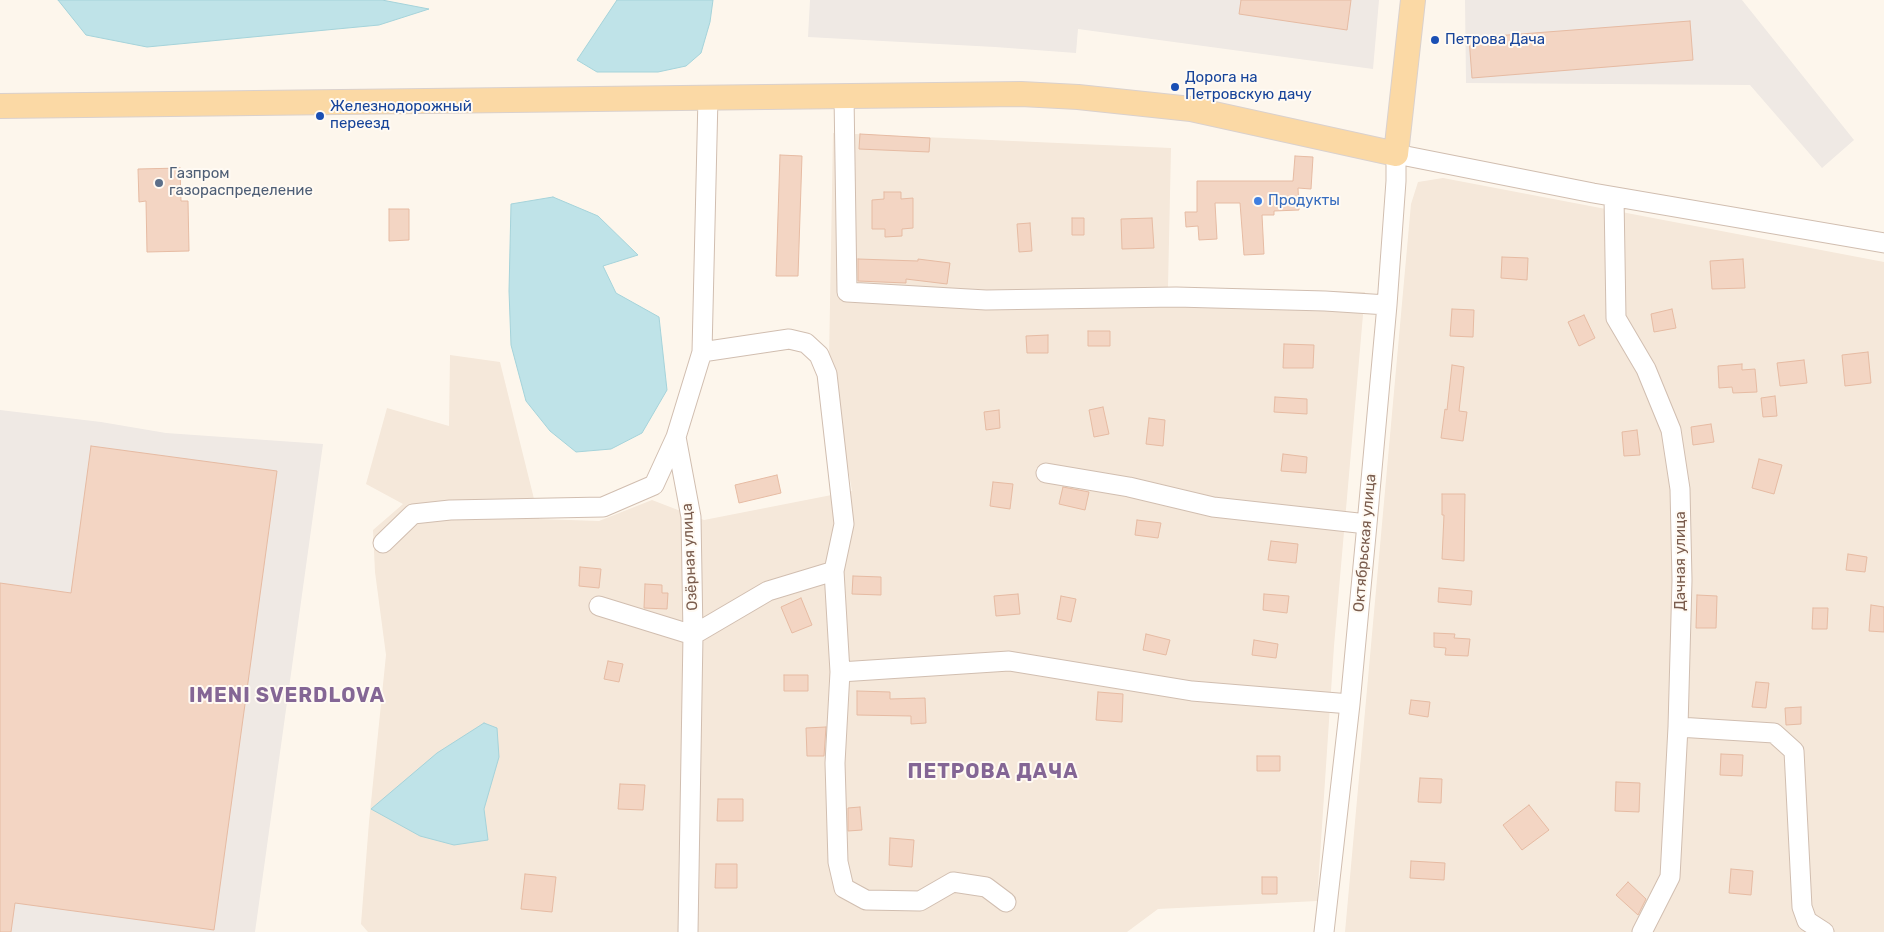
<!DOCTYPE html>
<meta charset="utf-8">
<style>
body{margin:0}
canvas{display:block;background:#fdf6ec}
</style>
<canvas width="1884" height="932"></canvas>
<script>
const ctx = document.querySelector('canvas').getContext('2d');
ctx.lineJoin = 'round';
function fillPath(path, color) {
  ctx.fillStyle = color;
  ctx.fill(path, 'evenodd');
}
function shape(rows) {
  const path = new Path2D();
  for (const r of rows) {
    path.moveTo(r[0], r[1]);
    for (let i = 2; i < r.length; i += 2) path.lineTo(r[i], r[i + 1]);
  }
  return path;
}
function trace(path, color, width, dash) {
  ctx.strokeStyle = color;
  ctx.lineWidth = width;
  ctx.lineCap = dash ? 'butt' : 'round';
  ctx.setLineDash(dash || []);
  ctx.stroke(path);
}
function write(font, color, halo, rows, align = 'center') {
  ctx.font = font + ' Rubik,sans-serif';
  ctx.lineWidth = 4;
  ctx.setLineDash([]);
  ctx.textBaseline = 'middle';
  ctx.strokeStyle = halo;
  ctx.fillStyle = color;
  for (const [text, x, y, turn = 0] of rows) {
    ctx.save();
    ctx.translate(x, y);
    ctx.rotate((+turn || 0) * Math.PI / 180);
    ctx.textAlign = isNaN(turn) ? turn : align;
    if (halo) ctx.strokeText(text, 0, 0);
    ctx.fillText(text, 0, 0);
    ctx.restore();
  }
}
fillPath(shape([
 [833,133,1171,148,1168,287,1365,292,1334,646,1317,901,1158,909,1127,932,368,932,361,924,369,822,386,655,375,572,373,530,403,504,366,484,387,408,449,426,450,355,500,362,539,519,599,521,652,500,704,520,852,491,829,360],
 [1443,178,1884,262,1884,932,1345,932,1411,204,1418,182]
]), '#f5e8da');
fillPath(shape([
 [810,0,1379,0,1373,69,1078,29,1076,53,995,47,808,37],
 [1465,0,1742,0,1854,140,1822,168,1750,85,1466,83],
 [0,410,101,422,166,433,323,444,255,932,0,932]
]), '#efe9e4');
const water = shape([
 [58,0,382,0,429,9,379,25,147,47,86,35,58,0],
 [617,0,713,0,710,22,701,53,686,66,658,72,597,72,577,60,617,0],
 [553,197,598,216,638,255,603,266,616,293,659,317,667,390,642,433,611,449,576,452,550,431,526,401,511,345,509,291,511,204,553,197],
 [484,723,497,728,499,757,484,809,488,840,454,845,420,836,371,809,437,753,484,723]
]);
fillPath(water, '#bfe3e8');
trace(water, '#a5d3da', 1);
const building = shape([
 [1241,0,1351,0,1347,30,1239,14,1241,0],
 [1690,21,1693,60,1472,78,1469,38,1690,21],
 [860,134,930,138,929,152,859,149,860,134],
 [780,155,802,156,798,276,776,276,780,155],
 [1295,156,1313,157,1311,189,1298,188,1299,210,1274,211,1274,215,1262,215,1264,254,1244,255,1240,203,1215,203,1217,239,1199,240,1198,226,1186,227,1185,212,1197,212,1197,181,1293,181,1295,156],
 [180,168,181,201,188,201,189,251,147,252,146,201,139,202,138,169,180,168],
 [884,192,901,192,901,199,913,198,913,228,902,229,902,236,885,237,885,229,872,229,872,200,884,199,884,192],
 [389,209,409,209,409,240,389,241,389,209],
 [1072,218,1084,218,1084,235,1072,235,1072,218],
 [1152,218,1154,248,1122,249,1121,219,1152,218],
 [1030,223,1032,251,1019,252,1017,224,1030,223],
 [1502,257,1528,258,1527,280,1501,278,1502,257],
 [858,259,918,261,918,259,950,263,947,284,906,279,906,283,858,281,858,259],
 [1743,259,1745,288,1712,289,1710,261,1743,259],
 [1452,309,1474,310,1473,337,1450,336,1452,309],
 [1672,309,1676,328,1654,332,1651,314,1672,309],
 [1584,315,1595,338,1579,346,1568,322,1584,315],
 [1088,331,1110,331,1110,346,1088,346,1088,331],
 [1048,335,1048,353,1027,353,1026,336,1048,335],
 [1284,344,1314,345,1313,368,1283,368,1284,344],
 [1868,352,1871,383,1845,386,1842,355,1868,352],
 [1804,360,1807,383,1780,386,1777,363,1804,360],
 [1742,364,1742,370,1755,369,1757,392,1733,393,1732,387,1719,388,1718,366,1742,364],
 [1452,365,1464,367,1459,411,1467,412,1463,441,1441,438,1445,409,1447,410,1452,365],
 [1775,396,1777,416,1763,417,1761,398,1775,396],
 [1275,397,1307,399,1307,414,1274,412,1275,397],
 [1103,407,1109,434,1094,437,1089,410,1103,407],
 [999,410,1000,428,986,430,984,412,999,410],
 [1149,418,1165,420,1163,446,1146,444,1149,418],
 [1711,424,1714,442,1693,445,1691,427,1711,424],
 [1637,430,1640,455,1624,456,1622,432,1637,430],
 [91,446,277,471,214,930,15,903,11,932,0,932,0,583,71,593,91,446],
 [1283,454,1307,457,1306,473,1281,471,1283,454],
 [1759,459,1782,465,1774,494,1752,488,1759,459],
 [777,475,781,493,739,503,735,485,777,475],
 [993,482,1013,484,1010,509,990,506,993,482],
 [1063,487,1089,492,1085,510,1059,504,1063,487],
 [1442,494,1465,494,1464,561,1442,559,1444,515,1442,515,1442,494],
 [1137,520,1161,523,1158,538,1135,535,1137,520],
 [1271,541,1298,544,1296,563,1268,560,1271,541],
 [1848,554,1867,557,1865,572,1846,570,1848,554],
 [580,567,601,569,599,588,579,586,580,567],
 [853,576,881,577,881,595,852,594,853,576],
 [645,584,662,585,662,593,668,593,667,609,644,608,645,584],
 [1439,588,1472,591,1471,605,1438,602,1439,588],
 [1018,594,1020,614,996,616,994,596,1018,594],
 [1264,594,1289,596,1287,613,1263,610,1264,594],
 [1697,595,1717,596,1716,628,1696,628,1697,595],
 [1061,596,1076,599,1071,622,1057,619,1061,596],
 [801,598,812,625,792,633,781,607,801,598],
 [1871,605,1884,607,1884,632,1869,631,1871,605],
 [1813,608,1828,608,1827,629,1812,629,1813,608],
 [1434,633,1455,634,1454,638,1470,639,1468,656,1445,655,1446,648,1434,647,1434,633],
 [1146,634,1170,640,1166,655,1143,650,1146,634],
 [1254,640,1278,644,1276,658,1252,655,1254,640],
 [608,661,623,664,619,682,604,679,608,661],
 [784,675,808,675,808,691,784,691,784,675],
 [1756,682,1769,683,1766,708,1752,707,1756,682],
 [857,691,890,692,890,699,925,698,926,723,911,724,911,716,857,715,857,691],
 [1098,692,1123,694,1122,722,1096,720,1098,692],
 [1411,700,1430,702,1428,717,1409,714,1411,700],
 [1801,707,1801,724,1786,725,1785,708,1801,707],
 [826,727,824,756,807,756,806,728,826,727],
 [1721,754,1743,755,1742,776,1720,775,1721,754],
 [1257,756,1280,756,1280,771,1257,771,1257,756],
 [1420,778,1442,779,1441,803,1418,802,1420,778],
 [1616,782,1640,783,1639,812,1615,811,1616,782],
 [620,784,645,785,643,810,618,809,620,784],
 [718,799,743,799,743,821,717,821,718,799],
 [1529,805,1549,830,1522,850,1503,825,1529,805],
 [860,807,862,830,848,831,848,808,860,807],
 [890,838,914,840,912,867,889,865,890,838],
 [1411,861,1445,863,1444,880,1410,878,1411,861],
 [716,864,737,864,737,888,715,888,716,864],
 [1731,869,1753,871,1751,895,1729,893,1731,869],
 [525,874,556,877,552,912,521,909,525,874],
 [1262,877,1277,877,1277,894,1262,894,1262,877],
 [1628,882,1646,899,1638,915,1616,895,1628,882]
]);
fillPath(building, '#f3d5c3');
trace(building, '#e6bba3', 1);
const minor = shape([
 [844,96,847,292,986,300,1176,297,1325,301,1387,305],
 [1614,197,1616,318,1646,369,1671,430,1680,489,1682,580,1678,727,1670,877,1642,932],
 [702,352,789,339,806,343,819,355,827,374,844,524,834,571,840,672,835,763,838,862,844,888,866,900,920,901,953,882,986,887,1006,902],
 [1046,473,1129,487,1213,507,1367,524],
 [383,543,413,514,450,510,603,507,654,485,676,437],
 [599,606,693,635,768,591,834,571],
 [840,672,1009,661,1192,691,1350,704],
 [1678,727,1774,733,1794,751,1802,907,1807,921,1824,932],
 [688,932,693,635,691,517,676,437,702,352,708,97],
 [1324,932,1350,704,1367,524,1387,305,1396,181,1396,154,1593,193,1884,243]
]);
const major = shape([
 [0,106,1021,94,1078,97,1191,109,1396,154,1413,0]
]);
trace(minor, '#d1beb0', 21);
trace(major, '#dad1cd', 26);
trace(minor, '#fff', 19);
trace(major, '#fbd9a5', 24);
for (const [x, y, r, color] of [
 [1435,40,5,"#1a4fb4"],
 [1175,87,5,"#1a4fb4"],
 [320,116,5,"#1a4fb4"],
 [159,183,5,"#5c6f8a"],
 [1258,201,5,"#3f7fe0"]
]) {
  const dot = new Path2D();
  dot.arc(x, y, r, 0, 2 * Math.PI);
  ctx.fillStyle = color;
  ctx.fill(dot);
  trace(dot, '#fffaf3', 2);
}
write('15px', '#164399', '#fffaf3', [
 ["Петрова Дача",1445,40],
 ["Дорога на",1185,78],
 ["Петровскую дачу",1185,95],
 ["Железнодорожный",330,107],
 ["переезд",330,124]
], 'left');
write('15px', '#4e5e75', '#fffaf3', [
 ["Газпром",169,174],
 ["газораспределение",169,191]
], 'left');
write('15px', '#366cbe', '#fffaf3', [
 ["Продукты",1268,201]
], 'left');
write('15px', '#7a5c4d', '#fffaf3', [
 ["Октябрьская улица",1365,543,-85],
 ["Озёрная улица",690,557,-93],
 ["Дачная улица",1681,561,-90]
]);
ctx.letterSpacing = '1px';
write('bold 20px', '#846695', '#fffaf3', [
 ["IMENI SVERDLOVA",287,696],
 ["ПЕТРОВА ДАЧА",993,772]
]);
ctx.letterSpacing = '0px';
</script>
